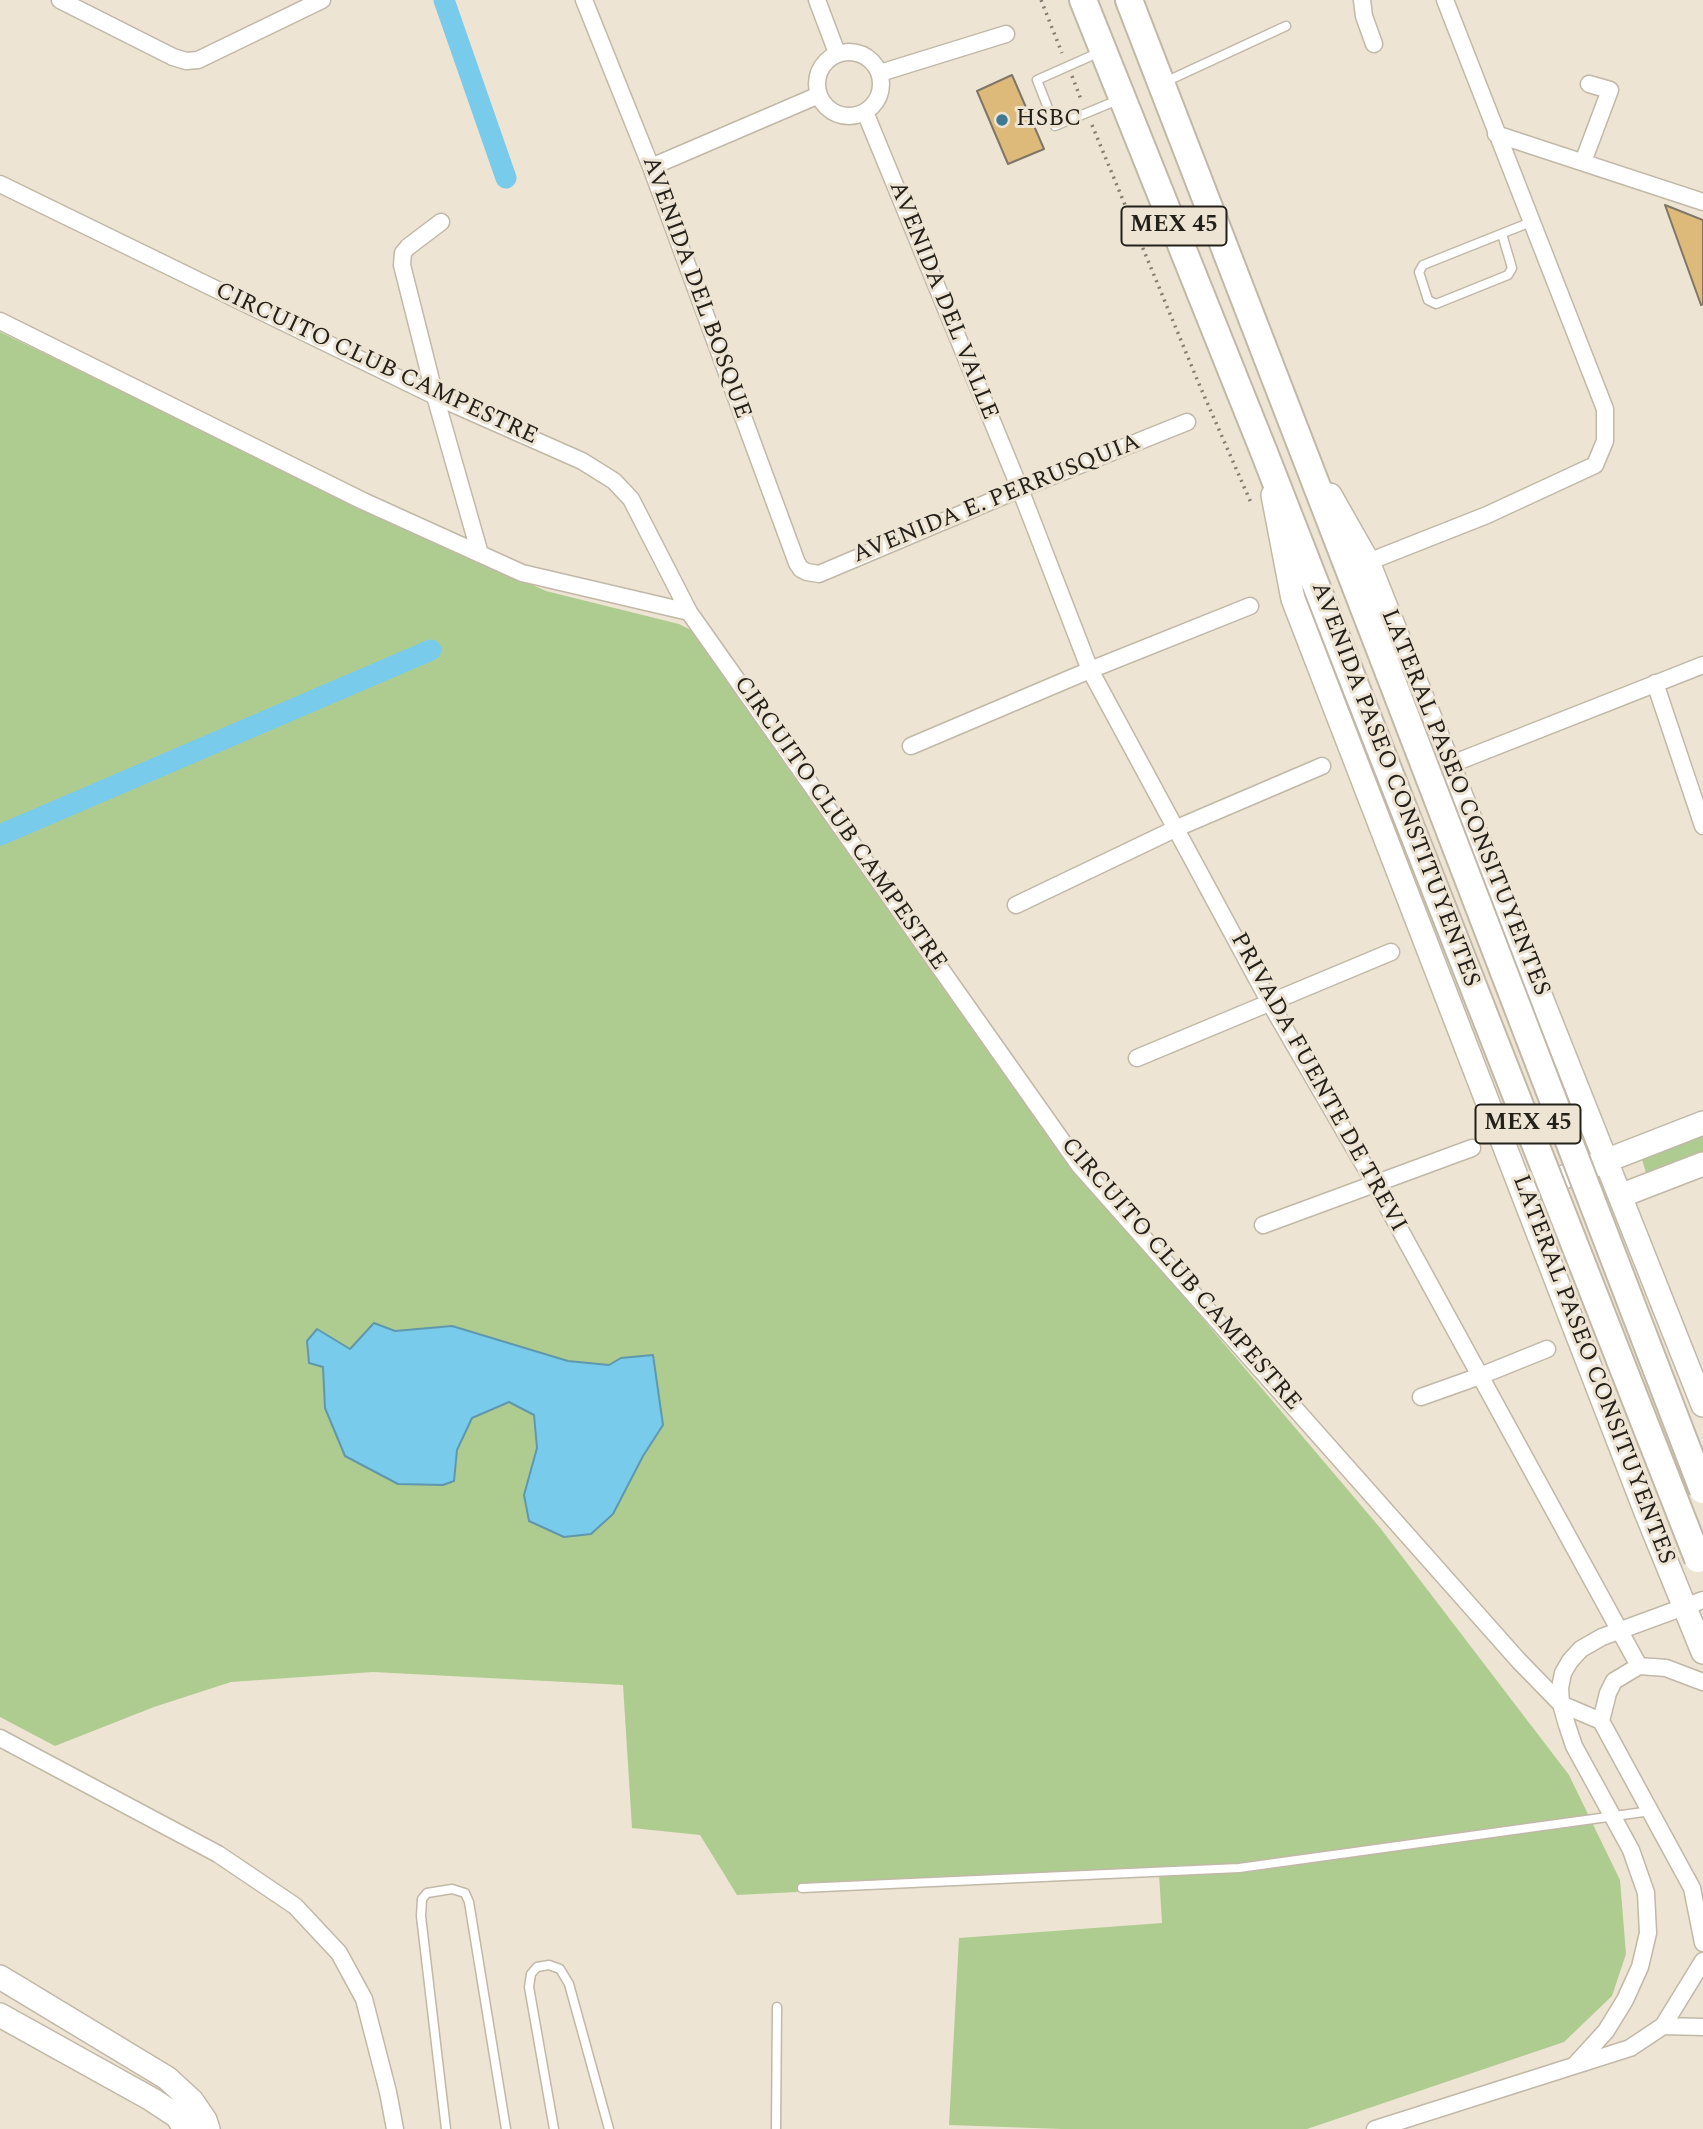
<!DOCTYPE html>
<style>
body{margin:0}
canvas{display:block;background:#ede4d3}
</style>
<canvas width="1703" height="2129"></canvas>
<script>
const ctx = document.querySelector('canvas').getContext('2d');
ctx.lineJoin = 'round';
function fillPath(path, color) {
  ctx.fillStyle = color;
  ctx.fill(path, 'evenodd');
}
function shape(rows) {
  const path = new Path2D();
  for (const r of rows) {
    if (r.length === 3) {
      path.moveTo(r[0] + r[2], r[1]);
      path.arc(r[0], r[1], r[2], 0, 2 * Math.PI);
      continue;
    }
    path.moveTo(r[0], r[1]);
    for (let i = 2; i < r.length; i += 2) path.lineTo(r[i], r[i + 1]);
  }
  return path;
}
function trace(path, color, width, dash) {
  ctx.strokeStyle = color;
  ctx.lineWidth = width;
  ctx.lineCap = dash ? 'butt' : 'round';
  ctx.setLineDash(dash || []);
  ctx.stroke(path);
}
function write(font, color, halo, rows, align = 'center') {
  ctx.font = font + ' Spectral,serif';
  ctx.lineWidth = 6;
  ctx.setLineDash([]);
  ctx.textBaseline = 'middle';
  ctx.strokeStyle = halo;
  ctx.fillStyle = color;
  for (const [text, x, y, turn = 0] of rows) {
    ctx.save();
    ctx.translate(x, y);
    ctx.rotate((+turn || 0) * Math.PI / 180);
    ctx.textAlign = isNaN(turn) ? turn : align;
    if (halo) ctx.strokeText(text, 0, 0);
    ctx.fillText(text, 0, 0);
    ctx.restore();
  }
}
fillPath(shape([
 [0,332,239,447,363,509,546,591,679,624,697,633,1075,1168,1381,1529,1569,1775,1620,1880,1626,1954,1612,1996,1564,2042,1307,2129,1062,2129,949,2125,959,1938,1162,1923,1159,1874,737,1895,700,1835,632,1828,623,1685,373,1672,231,1682,154,1707,55,1746,0,1717],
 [374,1323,395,1331,452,1326,568,1361,609,1365,621,1358,653,1355,663,1425,643,1456,524,1495,537,1448,534,1414,509,1402,472,1418,457,1450,454,1481,325,1408,323,1366,350,1349],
 [1703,1134,1703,1156,1648,1180,1642,1159]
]), '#afcc90');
const water = shape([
 [374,1323,395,1331,452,1326,568,1361,609,1365,621,1358,653,1355,663,1425,643,1456,613,1514,591,1534,564,1537,529,1521,524,1495,537,1448,534,1415,509,1402,472,1418,457,1450,454,1481,443,1485,398,1484,345,1456,325,1408,323,1367,309,1363,307,1341,317,1329,350,1349,374,1323]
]);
fillPath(water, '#78cbeb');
trace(water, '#5f98ad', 2);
trace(shape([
 [444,0,506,178],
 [0,835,431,650]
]), '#78cbeb', 21);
const building = shape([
 [1012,75,1044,149,1008,164,977,91,1012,75],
 [1665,205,1703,220,1703,304,1701,305,1665,205]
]);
fillPath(building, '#deba7a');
trace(building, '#7f7667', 2);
const service = shape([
 [1100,52,1037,80,1055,126,1118,100],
 [1165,82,1286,26],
 [1502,234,1512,268,1508,275,1436,304,1428,300,1419,272,1423,265,1531,222],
 [802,1888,1239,1868,1651,1811],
 [446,2129,421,1916,422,1899,427,1893,452,1889,465,1893,469,1902,506,2129],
 [554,2129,529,1987,531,1974,537,1967,549,1965,560,1969,569,1984,609,2129],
 [776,2129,777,2007]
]);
const minor = shape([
 [60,0,173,57,186,61,198,60,322,0],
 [584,0,651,167,797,563,801,569,807,572,819,574,1020,489,1187,422],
 [817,0,837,53],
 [1362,0,1364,16,1374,44],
 [849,84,32],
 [880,73,1006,34],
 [865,112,1020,489,1090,670,1270,1003,1375,1184,1639,1666],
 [1496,134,1703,202],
 [1583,162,1610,90,1589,84],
 [651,167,819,95],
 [0,184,435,396,582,461,614,481,631,499,689,612,1079,1165,1519,1661,1561,1704,1601,1721,1692,1888,1703,1943],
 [441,222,408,247,403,253,402,265,435,396,480,554],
 [0,321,363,501,522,573,689,612],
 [1368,562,1487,515,1595,465,1605,441,1605,409,1445,0],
 [1655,683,1703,826],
 [911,746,1090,670,1250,606],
 [1449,765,1703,665],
 [1016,905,1177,828,1322,766],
 [1137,1058,1391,952],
 [1263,1225,1472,1148],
 [1421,1397,1480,1376,1547,1349],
 [1601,1721,1608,1693,1614,1681,1639,1666,1666,1668,1703,1682],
 [0,1738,218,1854,295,1906,339,1953,364,1999,388,2092,395,2129],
 [1663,2026,1703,2027],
 [1575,2065,1606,2031,1625,2000,1640,1967,1648,1933,1646,1893,1631,1850,1574,1746,1567,1725,1561,1704,1560,1688,1563,1673,1570,1661,1581,1649,1602,1637,1703,1600],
 [1375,2129,1630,2048,1663,2026,1703,1961]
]);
const secondary = shape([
 [1273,495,1293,599,1646,1512,1703,1652],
 [1330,495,1368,562,1703,1405],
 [1536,1188,1703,1123],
 [1620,1196,1703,1164],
 [0,1977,167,2078,192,2101,205,2120,208,2129],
 [0,2015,151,2099,177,2116,185,2129]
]);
const trunk = shape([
 [1083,0,1264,452,1357,690],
 [1129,0,1389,673]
]);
trace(service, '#c1b8a7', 11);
trace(minor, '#c1b8a7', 19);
trace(secondary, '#c1b8a7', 26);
trace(trunk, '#c1b8a7', 30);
trace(shape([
 [1041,0,1062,53],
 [1072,76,1082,102],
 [1092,125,1199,384,1252,505]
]), '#837d72', 3.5, [2, 5]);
trace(service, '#fff', 8);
trace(minor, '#fff', 16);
trace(secondary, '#fff', 23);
trace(trunk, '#fff', 26);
const trunkBridge = shape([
 [1389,673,1703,1490],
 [1357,690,1698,1559]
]);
trace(trunkBridge, '#c1b8a7', 30, []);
trace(trunkBridge, '#fff', 26);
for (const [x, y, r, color] of [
 [1002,120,7,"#3f7a92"]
]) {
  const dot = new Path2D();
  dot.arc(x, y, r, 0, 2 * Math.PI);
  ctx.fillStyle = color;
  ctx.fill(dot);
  trace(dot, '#ede4d3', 2.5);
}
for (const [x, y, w] of [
 [1174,226,105],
 [1528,1124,105]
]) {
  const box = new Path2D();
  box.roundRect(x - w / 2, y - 19.5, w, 39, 5);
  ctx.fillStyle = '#ede4d3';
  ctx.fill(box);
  trace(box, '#24211b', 2);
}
write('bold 23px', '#24211b', null, [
 ["MEX 45",1174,226],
 ["MEX 45",1528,1124]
]);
write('24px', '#24211b', '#ede4d3', [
 ["HSBC",1016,120]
], 'left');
write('24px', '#24211b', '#ede4d3', [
 ["AVENIDA DEL BOSQUE",695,288,70],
 ["AVENIDA DEL VALLE",942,301,68],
 ["CIRCUITO CLUB CAMPESTRE",376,365,25],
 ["AVENIDA E. PERRUSQUIA",997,500,-22],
 ["AVENIDA PASEO CONSTITUYENTES",1394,785,69],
 ["LATERAL PASEO CONSITUYENTES",1464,803,68],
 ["CIRCUITO CLUB CAMPESTRE",839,824,55],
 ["PRIVADA FUENTE DE TREVI",1317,1083,61],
 ["CIRCUITO CLUB CAMPESTRE",1180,1275,49],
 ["LATERAL PASEO CONSITUYENTES",1592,1370,69]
]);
</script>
